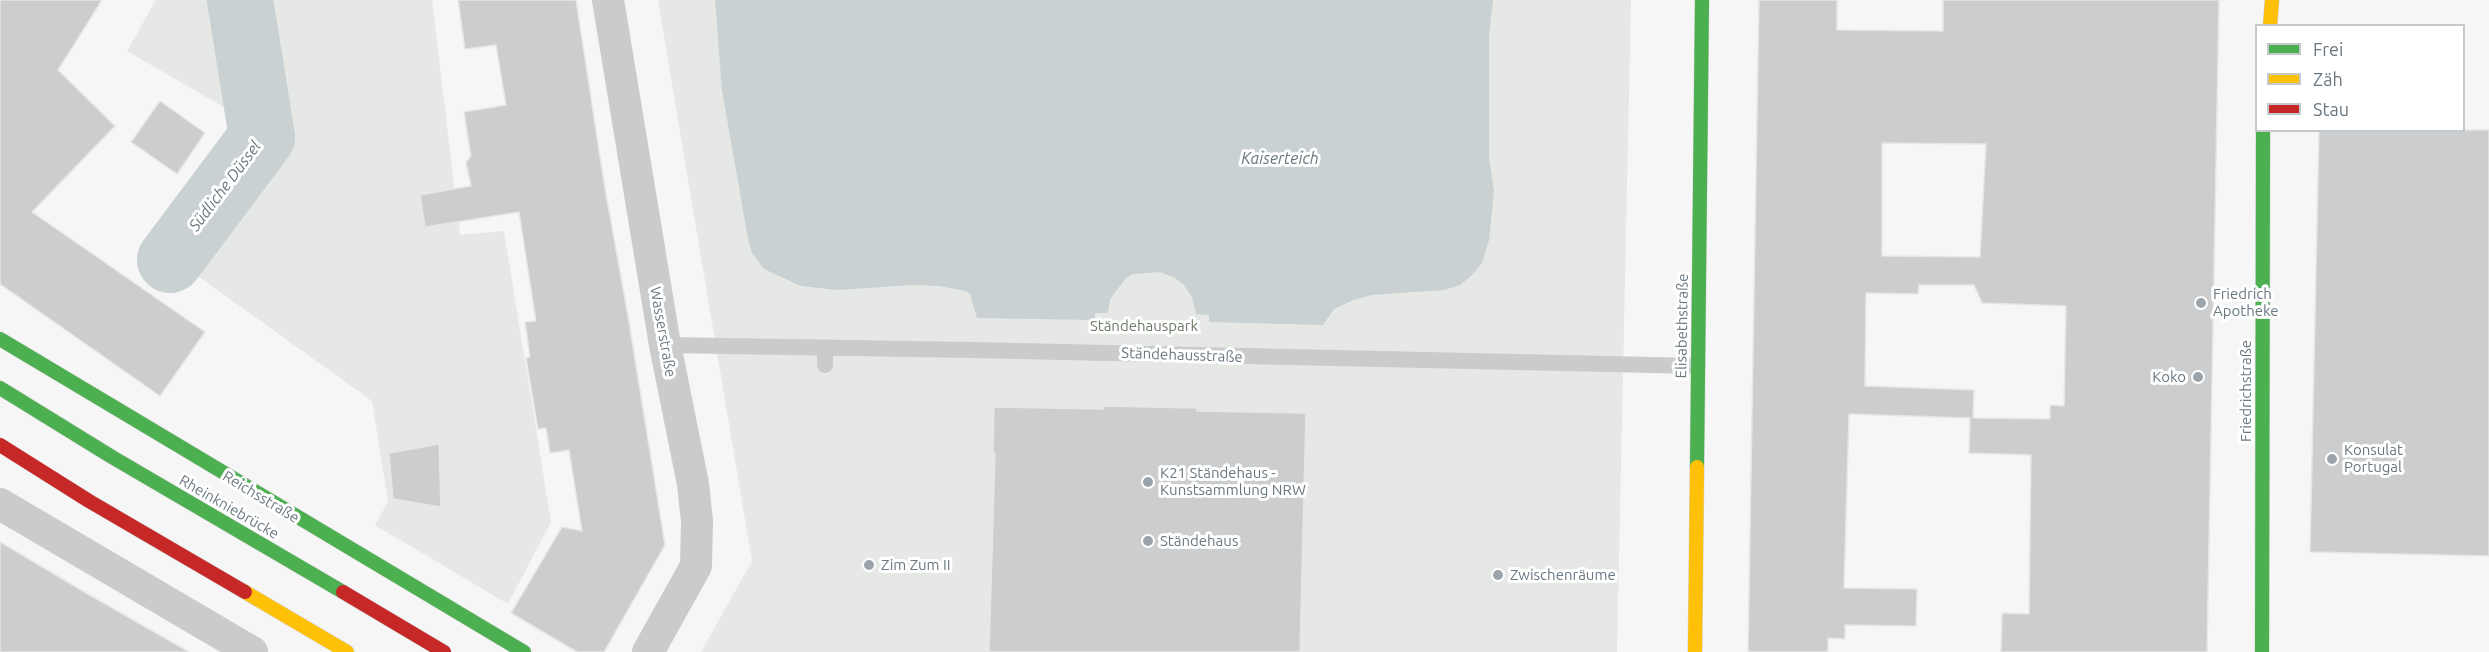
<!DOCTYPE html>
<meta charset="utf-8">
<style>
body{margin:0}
#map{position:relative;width:2489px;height:652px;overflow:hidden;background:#f6f6f6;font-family:Ubuntu,sans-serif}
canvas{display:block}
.legend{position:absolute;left:2255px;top:24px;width:210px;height:108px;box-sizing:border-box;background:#fff;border:2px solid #c3c9cd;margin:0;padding:8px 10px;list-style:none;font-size:18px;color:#6a7882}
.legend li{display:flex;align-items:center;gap:12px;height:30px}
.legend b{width:30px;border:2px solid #c3c9cd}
</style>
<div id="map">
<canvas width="2489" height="652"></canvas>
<ul class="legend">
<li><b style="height:8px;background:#4caf50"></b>Frei</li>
<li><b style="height:8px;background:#ffc107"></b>Zäh</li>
<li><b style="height:8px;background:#c62828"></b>Stau</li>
</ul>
</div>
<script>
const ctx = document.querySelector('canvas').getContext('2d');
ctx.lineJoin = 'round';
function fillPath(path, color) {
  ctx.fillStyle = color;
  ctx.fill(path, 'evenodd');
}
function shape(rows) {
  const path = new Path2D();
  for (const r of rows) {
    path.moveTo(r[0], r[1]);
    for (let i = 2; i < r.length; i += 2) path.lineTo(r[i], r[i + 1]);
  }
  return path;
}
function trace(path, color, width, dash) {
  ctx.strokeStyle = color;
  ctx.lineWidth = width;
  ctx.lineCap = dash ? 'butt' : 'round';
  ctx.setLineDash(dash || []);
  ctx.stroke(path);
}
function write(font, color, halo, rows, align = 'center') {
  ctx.font = font + ' Ubuntu,sans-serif';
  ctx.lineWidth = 6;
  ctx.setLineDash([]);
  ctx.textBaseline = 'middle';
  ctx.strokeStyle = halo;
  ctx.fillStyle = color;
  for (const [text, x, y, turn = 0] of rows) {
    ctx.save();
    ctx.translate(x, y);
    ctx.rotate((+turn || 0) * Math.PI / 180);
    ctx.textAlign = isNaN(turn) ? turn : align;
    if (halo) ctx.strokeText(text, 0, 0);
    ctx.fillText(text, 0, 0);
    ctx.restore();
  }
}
fillPath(shape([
 [156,0,432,0,460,235,504,231,551,522,508,604,375,525,388,502,372,401,170,256,251,123,127,51],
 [658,0,1631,0,1617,652,701,652,752,561]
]), '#e5e8e4');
fillPath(shape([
 [715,0,1493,0,1489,35,1489,157,1494,191,1489,240,1482,263,1472,275,1460,285,1444,290,1371,295,1351,301,1334,309,1323,325,1209,322,1209,315,1196,314,1192,297,1183,284,1175,278,1160,272,1133,274,1126,278,1110,299,1108,313,1095,313,1095,320,977,318,970,294,965,291,939,286,912,285,837,290,801,286,764,269,752,253,748,239,722,90]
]), '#c9d1d3');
trace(shape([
 [170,260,262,137,240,0]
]), '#c9d1d3', 66);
const building = shape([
 [0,0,102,0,58,70,115,126,32,212,205,332,160,396,0,284,0,0],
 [458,0,576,0,604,183,628,316,665,545,604,652,577,652,511,613,562,527,582,531,569,450,550,453,546,428,538,429,526,358,530,357,525,322,536,321,519,212,425,227,420,195,471,186,466,162,471,156,464,112,506,105,496,45,465,49,458,0],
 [1759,0,1837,0,1837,30,1943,31,1943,0,2219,0,2207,652,2001,652,2002,613,2029,614,2031,455,1969,453,1970,418,1849,414,1844,588,1917,589,1916,626,1845,625,1845,639,1828,638,1828,652,1748,652,1759,0],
 [1882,143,1986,144,1980,257,1882,256,1882,143],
 [1919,285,1974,285,1982,303,2066,306,2064,406,2050,405,2050,419,1973,418,1974,390,1865,386,1866,293,1918,294,1919,285],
 [160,101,205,133,177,174,131,142,160,101],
 [2319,130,2489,130,2489,556,2310,552,2319,130],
 [1104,406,1197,408,1197,411,1306,413,1300,652,989,652,995,453,993,453,994,407,1104,409,1104,406],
 [439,444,441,507,393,499,389,453,439,444],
 [0,542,86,593,189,652,0,652,0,542]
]);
fillPath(building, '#cccdce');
trace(building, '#e6e6e6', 1.5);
const fast = shape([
 [0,339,524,652],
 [0,388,112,457,343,592],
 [1697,467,1702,0],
 [2262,652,2263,130]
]);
const slow = shape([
 [2270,26,2272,0],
 [245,592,347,652],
 [1695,652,1697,467]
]);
const jam = shape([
 [0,445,89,501,245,592],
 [343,592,444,652]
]);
trace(fast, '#d2d3d3', 15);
trace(slow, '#d2d3d3', 15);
trace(jam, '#d2d3d3', 15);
trace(shape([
 [665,345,972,350,1698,366],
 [825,365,825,348]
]), '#c9cbcc', 16);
trace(shape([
 [608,0,665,345,693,484,697,521,696,566,648,652],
 [0,504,252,652]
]), '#c9cbcc', 32);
trace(fast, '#4caf50', 14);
trace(slow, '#ffc107', 14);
trace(jam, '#c62828', 14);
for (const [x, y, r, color] of [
 [2201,303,6,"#9ba4ab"],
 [2198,377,6,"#9ba4ab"],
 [2332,459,6,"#9ba4ab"],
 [1148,482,6,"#9ba4ab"],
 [1148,541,6,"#9ba4ab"],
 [869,565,6,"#9ba4ab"],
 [1498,575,6,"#9ba4ab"]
]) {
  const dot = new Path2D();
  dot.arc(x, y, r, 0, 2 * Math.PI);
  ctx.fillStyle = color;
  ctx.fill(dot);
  trace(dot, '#fff', 2);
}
write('15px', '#6a7882', '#fff', [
 ["Friedrich",2213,294],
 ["Apotheke",2213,311],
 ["Koko",2186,377,"right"],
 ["Konsulat",2344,450],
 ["Portugal",2344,467],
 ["K21 Ständehaus -",1160,473],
 ["Kunstsammlung NRW",1160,490],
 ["Ständehaus",1160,541],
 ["Zim Zum II",881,565],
 ["Zwischenräume",1510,575]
], 'left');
write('15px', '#6c7a68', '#fff', [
 ["Ständehauspark",1144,326]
]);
write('15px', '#6a7882', '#fff', [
 ["Elisabethstraße",1682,326,-89],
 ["Wasserstraße",663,332,80],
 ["Ständehausstraße",1182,355,2],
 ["Friedrichstraße",2246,391,-90],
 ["Reichsstraße",261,497,31],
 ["Rheinkniebrücke",229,507,30]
]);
write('italic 16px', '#66787e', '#fff', [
 ["Kaiserteich",1280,159],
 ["Südliche Düssel",225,186,-53]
]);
</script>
